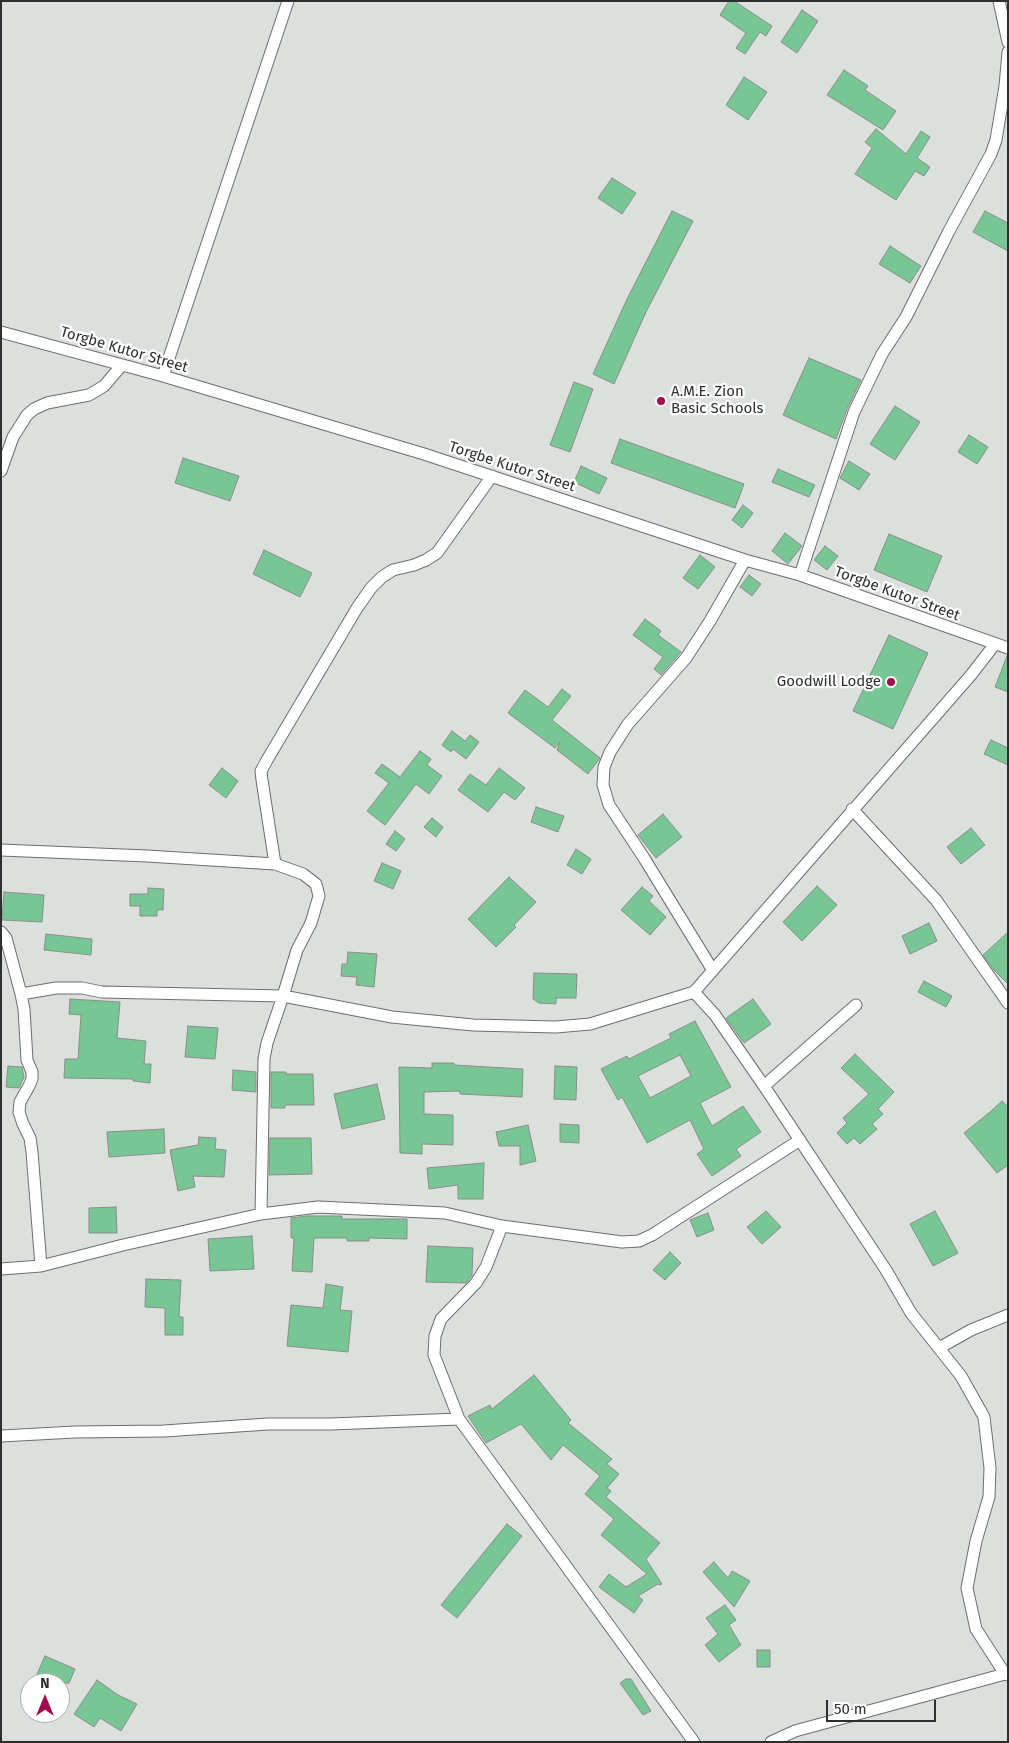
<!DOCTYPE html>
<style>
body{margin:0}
#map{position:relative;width:1009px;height:1743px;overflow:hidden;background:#dce0dd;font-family:"Fira Sans",sans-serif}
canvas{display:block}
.frame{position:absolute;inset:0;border:2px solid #2d2f2e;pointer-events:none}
.north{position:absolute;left:20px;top:1673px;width:50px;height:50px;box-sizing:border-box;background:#fff;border:1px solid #abacab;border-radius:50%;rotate:0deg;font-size:14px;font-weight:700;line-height:20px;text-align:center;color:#2d2f2e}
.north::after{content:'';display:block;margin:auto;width:18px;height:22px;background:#a10a4c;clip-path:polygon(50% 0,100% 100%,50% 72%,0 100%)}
.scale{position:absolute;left:826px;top:1700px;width:110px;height:22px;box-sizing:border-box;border:2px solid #2d2f2e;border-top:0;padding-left:6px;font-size:15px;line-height:18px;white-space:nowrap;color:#2d2f2e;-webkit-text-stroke:4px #fff;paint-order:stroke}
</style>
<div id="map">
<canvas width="1009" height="1743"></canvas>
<div class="frame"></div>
<div class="north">N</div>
<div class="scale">50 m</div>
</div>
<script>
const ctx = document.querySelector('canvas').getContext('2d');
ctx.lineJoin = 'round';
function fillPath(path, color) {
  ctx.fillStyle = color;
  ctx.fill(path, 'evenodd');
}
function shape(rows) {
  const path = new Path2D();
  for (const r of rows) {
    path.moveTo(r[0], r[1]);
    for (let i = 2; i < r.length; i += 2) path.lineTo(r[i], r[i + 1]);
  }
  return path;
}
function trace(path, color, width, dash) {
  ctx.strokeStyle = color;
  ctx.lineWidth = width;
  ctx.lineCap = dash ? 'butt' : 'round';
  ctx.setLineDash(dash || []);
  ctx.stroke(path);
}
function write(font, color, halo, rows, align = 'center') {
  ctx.font = font + ' "Fira Sans",sans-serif';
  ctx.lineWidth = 4.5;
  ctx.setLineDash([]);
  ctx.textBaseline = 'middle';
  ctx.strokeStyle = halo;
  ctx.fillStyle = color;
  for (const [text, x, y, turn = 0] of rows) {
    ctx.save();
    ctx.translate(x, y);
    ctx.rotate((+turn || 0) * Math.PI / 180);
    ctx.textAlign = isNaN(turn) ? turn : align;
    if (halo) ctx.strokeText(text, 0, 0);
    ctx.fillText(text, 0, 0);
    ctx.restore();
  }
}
const building = shape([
 [729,1,734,1,772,26,766,36,760,32,745,54,736,48,746,33,720,15,729,1],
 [802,10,818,21,797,53,781,42,802,10],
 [844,70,868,86,865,90,896,111,883,130,827,95,844,70],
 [744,77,767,92,748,120,726,105,744,77],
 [876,129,906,154,921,131,930,137,917,158,930,167,924,176,915,171,896,200,855,174,872,148,865,142,876,129],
 [612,178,636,193,622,214,598,198,612,178],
 [672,211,693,221,646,312,614,384,593,374,627,299,672,211],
 [985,211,1008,223,1008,251,973,232,985,211],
 [890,246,921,266,910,283,879,264,890,246],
 [809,358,861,380,847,409,836,439,783,415,809,358],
 [574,382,593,389,570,452,550,445,574,382],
 [895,406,920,422,895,460,870,444,895,406],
 [969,435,988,447,977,464,958,452,969,435],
 [620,439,744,484,735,508,611,463,620,439],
 [183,458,239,476,230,501,175,483,183,458],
 [849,461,870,474,859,490,840,478,849,461],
 [581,466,607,478,599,494,574,482,581,466],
 [778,469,815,485,809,497,772,482,778,469],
 [743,505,753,513,742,528,732,520,743,505],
 [785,533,802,546,788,564,772,551,785,533],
 [889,534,942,556,927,592,874,570,889,534],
 [825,546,838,556,827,570,814,560,825,546],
 [264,550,312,573,300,597,253,574,264,550],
 [700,555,715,567,698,589,683,578,700,555],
 [749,575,761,584,752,596,740,587,749,575],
 [645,619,661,631,658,635,681,652,661,675,654,669,663,657,633,635,645,619],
 [889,635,928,653,893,729,853,711,889,635],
 [1007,656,1008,656,1008,692,995,687,1007,656],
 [562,689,571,696,552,720,600,758,588,774,557,750,560,742,555,748,508,713,525,690,548,707,562,689],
 [452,731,465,741,470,735,479,742,466,759,453,749,451,752,442,745,452,731],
 [991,740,1008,748,1008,765,984,754,991,740],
 [420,751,431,759,427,765,442,776,429,794,416,784,385,825,367,811,389,783,375,773,382,764,400,777,420,751],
 [222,768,238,781,226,798,209,785,222,768],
 [499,768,525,788,515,800,504,792,488,812,458,790,470,774,486,785,499,768],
 [536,807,564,816,558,832,531,822,536,807],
 [663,814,682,837,656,858,638,835,663,814],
 [432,818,443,827,436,837,424,827,432,818],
 [971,828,985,845,961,864,947,847,971,828],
 [395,831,405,839,396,851,386,844,395,831],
 [576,849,591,859,582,874,567,865,576,849],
 [382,863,401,871,393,889,374,881,382,863],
 [509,877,536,902,514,925,516,927,496,947,468,919,509,877],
 [817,886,837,905,802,941,783,922,817,886],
 [642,887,653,896,649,901,666,917,650,935,621,910,642,887],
 [148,888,164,889,163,910,157,910,157,916,140,916,140,906,130,906,130,894,148,894,148,888],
 [4,892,44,895,42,922,2,920,4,892],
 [929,923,937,941,910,954,902,936,929,923],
 [1008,932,1008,984,994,970,983,955,1008,932],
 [46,934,92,939,91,955,44,950,46,934],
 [348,952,377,954,374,987,356,985,357,977,341,976,342,964,347,964,348,952],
 [534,973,577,974,576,998,556,998,556,1004,539,1003,533,999,534,973],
 [924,981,952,996,946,1007,918,992,924,981],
 [70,999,120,1002,117,1038,146,1041,144,1064,151,1064,150,1083,133,1081,133,1079,64,1078,65,1059,78,1059,81,1015,69,1014,70,999],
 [753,999,771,1024,744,1043,726,1018,753,999],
 [695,1021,731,1087,700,1103,712,1126,743,1106,761,1132,736,1149,741,1156,712,1176,697,1154,704,1149,690,1120,647,1143,622,1097,618,1100,601,1069,627,1056,629,1059,671,1038,669,1034,695,1021],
 [680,1055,691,1076,650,1098,638,1076,680,1055],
 [188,1026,218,1028,215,1059,185,1057,188,1026],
 [855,1054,894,1092,878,1109,883,1114,872,1124,877,1129,860,1144,854,1138,847,1144,837,1133,847,1123,843,1118,869,1094,841,1068,855,1054],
 [432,1063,454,1063,454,1065,523,1069,522,1097,460,1094,460,1091,424,1092,424,1114,453,1115,453,1145,422,1144,422,1154,400,1153,399,1067,432,1068,432,1063],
 [8,1066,22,1067,24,1077,19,1088,6,1087,8,1066],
 [555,1066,577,1067,576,1100,554,1099,555,1066],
 [233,1070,256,1072,256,1092,232,1090,233,1070],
 [271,1072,286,1072,286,1074,313,1074,314,1105,285,1105,285,1108,271,1108,271,1072],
 [377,1084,385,1119,342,1129,334,1094,377,1084],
 [1002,1101,1008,1107,1008,1165,997,1173,964,1133,990,1112,1002,1101],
 [560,1124,579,1125,579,1143,560,1142,560,1124],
 [528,1125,536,1161,520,1165,520,1146,499,1146,496,1132,528,1125],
 [164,1129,165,1153,109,1157,107,1132,164,1129],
 [199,1137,216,1138,215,1149,226,1150,224,1177,193,1176,195,1187,178,1191,170,1150,198,1145,199,1137],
 [270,1138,311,1138,312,1174,269,1175,270,1138],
 [484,1163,483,1199,458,1199,458,1185,429,1189,427,1168,484,1163],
 [116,1207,117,1233,89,1233,89,1208,116,1207],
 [766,1211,781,1227,762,1244,747,1227,766,1211],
 [935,1211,958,1253,933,1266,910,1224,935,1211],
 [708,1213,714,1230,697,1237,690,1220,708,1213],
 [307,1216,342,1216,342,1219,407,1219,407,1239,369,1238,369,1241,347,1241,347,1238,314,1238,312,1272,292,1271,294,1238,291,1238,291,1218,307,1216],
 [252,1236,254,1269,210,1271,208,1239,252,1236],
 [428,1246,473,1248,472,1275,470,1278,466,1283,426,1282,428,1246],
 [670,1252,681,1263,665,1280,653,1270,670,1252],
 [146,1279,181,1280,179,1317,183,1317,183,1335,165,1335,165,1308,145,1307,146,1279],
 [326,1284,343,1287,340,1310,352,1311,348,1352,287,1346,291,1305,323,1308,326,1284],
 [534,1375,571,1420,568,1423,612,1459,607,1464,619,1474,607,1488,611,1491,606,1497,660,1543,646,1559,662,1584,660,1585,658,1584,638,1596,643,1600,634,1613,599,1587,609,1574,626,1587,647,1574,601,1535,614,1519,585,1494,600,1476,563,1445,551,1460,521,1424,486,1443,468,1416,490,1405,492,1409,534,1375],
 [507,1524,522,1536,457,1618,441,1605,507,1524],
 [714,1562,728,1578,732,1571,750,1581,734,1607,703,1572,714,1562],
 [725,1605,736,1620,729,1625,741,1645,719,1662,705,1645,718,1634,706,1618,725,1605],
 [757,1650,770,1650,770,1667,757,1667,757,1650],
 [45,1656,75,1669,69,1683,33,1683,45,1656],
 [626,1679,631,1679,651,1711,643,1715,620,1683,626,1679],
 [97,1680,118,1695,137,1704,121,1731,100,1718,94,1727,74,1714,97,1680]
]);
fillPath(building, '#78c693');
trace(building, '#8a8e8b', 1);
const street = shape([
 [999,1,1008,42],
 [1008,52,1005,86,1008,87],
 [1,332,163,376,424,454,745,560,800,575,1008,648],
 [163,376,288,1],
 [1,471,13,437,27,415,34,409,47,403,89,395,104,386,122,365],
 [800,575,854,412,882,354,906,317,949,231,991,154,996,140,1005,86],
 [995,644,971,675,694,992,715,1015,764,1086,886,1270,911,1313,961,1376,984,1417,990,1468,989,1497,976,1541,967,1588,976,1629,1005,1674],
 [852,809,936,900,1008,1003],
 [1,850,147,856,275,864,303,874,316,884,319,896,311,923,297,950,283,996,392,1017,473,1025,556,1027,590,1024,694,992],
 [275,864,262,780,261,771,267,760,357,608,371,588,382,577,393,570,414,565,426,560,437,553,492,476],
 [1,932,6,938,21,994,24,1009,27,1060,32,1072,32,1079,29,1086,20,1102,19,1112,23,1124,30,1138,32,1152,41,1266],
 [712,969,644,858,609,805,603,785,604,767,610,752,628,724,686,658,710,621,745,560],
 [21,994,56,988,82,988,102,992,283,996,267,1043,264,1059,261,1214,318,1207,445,1213,502,1226,622,1242,639,1241,652,1235,800,1140],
 [764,1086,856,1005],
 [1,1269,41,1266,123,1245,261,1214],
 [939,1348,971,1330,1008,1315],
 [459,1419,694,1742],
 [1,1436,75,1432,164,1431,268,1424,331,1424,459,1419,434,1355,435,1336,441,1319,476,1283,486,1267,502,1226],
 [771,1742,795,1731,1005,1674,1008,1675]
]);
trace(street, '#6b6e6c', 13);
trace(street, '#fff', 11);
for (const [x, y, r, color] of [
 [661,401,5,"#a10a4c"],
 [891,682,5,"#a10a4c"]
]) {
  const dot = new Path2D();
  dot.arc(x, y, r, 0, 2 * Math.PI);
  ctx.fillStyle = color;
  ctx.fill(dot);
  trace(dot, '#fff', 2);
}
write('15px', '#2d2f2e', '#fff', [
 ["Torgbe Kutor Street",124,350,16],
 ["Torgbe Kutor Street",512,467,18],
 ["Torgbe Kutor Street",897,594,20]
]);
write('15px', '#2d2f2e', '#fff', [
 ["A.M.E. Zion",671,392],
 ["Basic Schools",671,409],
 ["Goodwill Lodge",881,682,"right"]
], 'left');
</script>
